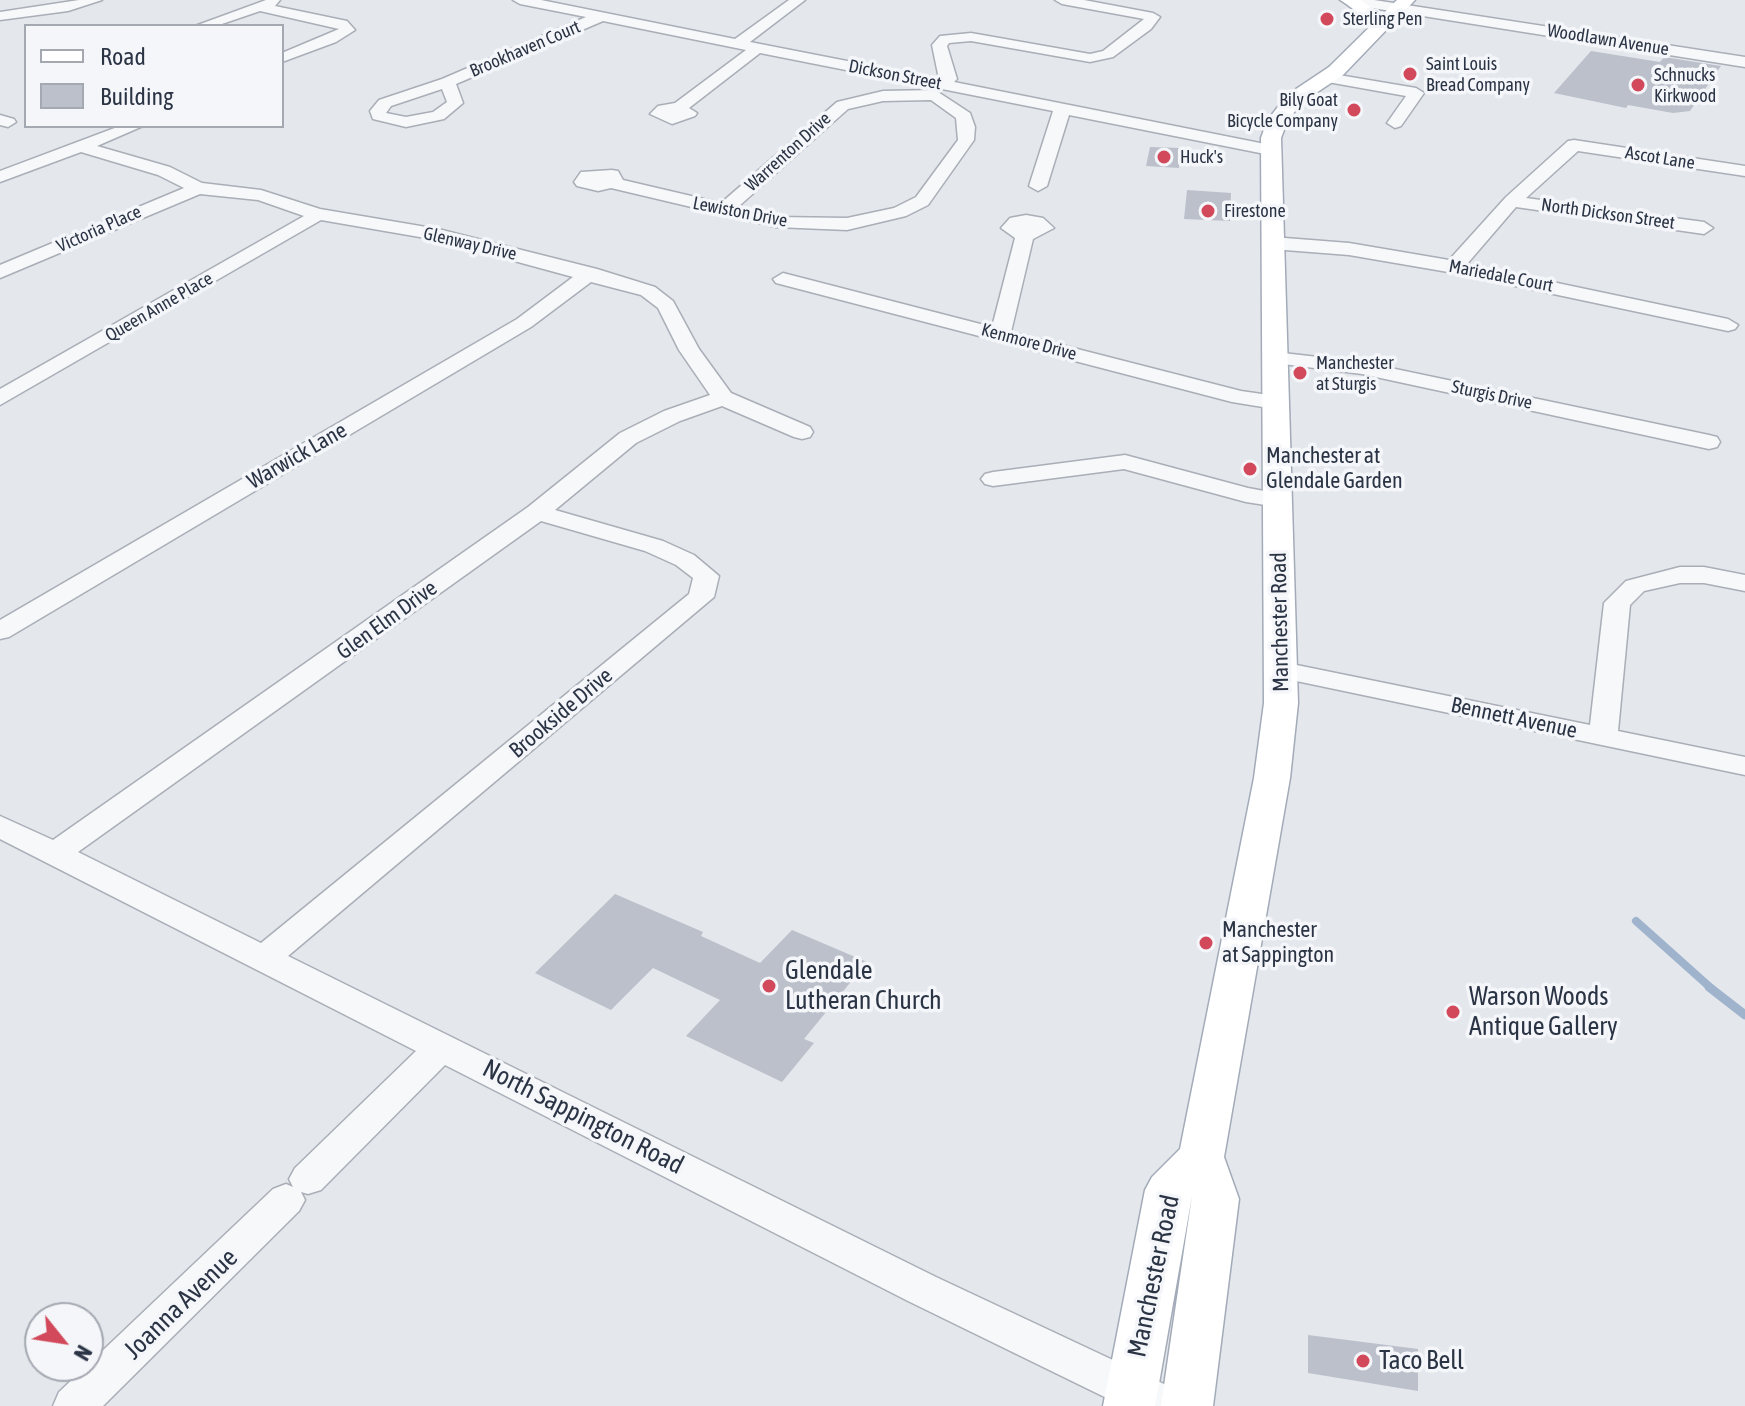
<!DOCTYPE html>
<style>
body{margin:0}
#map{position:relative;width:1745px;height:1406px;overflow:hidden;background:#e4e7ec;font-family:"Asap Condensed",sans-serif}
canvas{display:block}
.legend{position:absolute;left:24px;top:24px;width:260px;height:104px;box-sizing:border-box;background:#f4f6f9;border:2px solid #a4a8b1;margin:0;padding:10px 14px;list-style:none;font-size:24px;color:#2b3445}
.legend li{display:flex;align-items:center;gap:16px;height:40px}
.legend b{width:40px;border:2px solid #a4a8b1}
.north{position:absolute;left:24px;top:1302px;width:80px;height:80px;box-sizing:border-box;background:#f4f6f9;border:2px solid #a4a8b1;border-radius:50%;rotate:120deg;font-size:22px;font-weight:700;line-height:32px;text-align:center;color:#2b3445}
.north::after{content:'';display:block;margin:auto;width:28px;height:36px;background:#d1495b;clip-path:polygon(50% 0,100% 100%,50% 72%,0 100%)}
</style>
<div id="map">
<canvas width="1745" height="1406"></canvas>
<ul class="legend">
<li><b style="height:10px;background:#fff"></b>Road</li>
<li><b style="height:22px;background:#bbc0ca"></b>Building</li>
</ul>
<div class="north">N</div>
</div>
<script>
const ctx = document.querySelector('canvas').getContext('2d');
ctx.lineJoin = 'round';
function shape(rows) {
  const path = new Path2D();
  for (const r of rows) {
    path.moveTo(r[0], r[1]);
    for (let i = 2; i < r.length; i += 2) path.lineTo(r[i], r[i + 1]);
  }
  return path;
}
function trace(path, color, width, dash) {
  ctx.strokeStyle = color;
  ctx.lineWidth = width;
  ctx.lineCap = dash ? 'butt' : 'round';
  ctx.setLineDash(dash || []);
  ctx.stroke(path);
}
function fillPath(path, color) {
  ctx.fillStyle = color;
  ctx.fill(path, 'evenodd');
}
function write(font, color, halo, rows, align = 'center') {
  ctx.font = font + ' "Asap Condensed",sans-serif';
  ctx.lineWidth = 7;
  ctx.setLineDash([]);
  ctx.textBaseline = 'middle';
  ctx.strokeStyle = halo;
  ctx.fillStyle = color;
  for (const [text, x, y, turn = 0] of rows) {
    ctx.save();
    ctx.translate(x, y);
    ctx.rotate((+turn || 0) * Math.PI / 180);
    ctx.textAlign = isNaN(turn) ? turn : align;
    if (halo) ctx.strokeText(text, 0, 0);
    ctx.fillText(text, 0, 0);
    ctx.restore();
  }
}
trace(shape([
 [1636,921,1712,989]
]), '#9fb4cc', 8);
trace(shape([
 [1709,987,1745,1015]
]), '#9fb4cc', 9);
fillPath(shape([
 [1591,51,1660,62,1664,57,1721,66,1690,111,1673,113,1628,105,1626,108,1554,93],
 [1150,147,1180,148,1179,168,1146,166],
 [1187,190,1231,193,1230,221,1184,219],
 [615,894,703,932,701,936,760,963,792,930,867,962,804,1039,814,1043,782,1082,686,1036,720,1000,653,968,611,1010,535,973],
 [1308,1335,1418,1349,1418,1391,1308,1373]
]), '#bbc0ca');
const minor = shape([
 [79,0,102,0,68,11,0,20,0,12,79,0],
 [266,0,280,0,275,6,347,21,355,30,336,42,282,62,282,53,339,29,260,11,216,26,195,26,266,0],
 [513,0,541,0,735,39,789,0,805,0,750,42,939,79,932,45,940,36,971,33,1090,54,1103,51,1144,19,1062,4,1055,0,1084,0,1153,13,1160,17,1151,29,1113,57,1090,62,971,41,949,43,947,46,957,79,954,82,1270,145,1278,150,1270,155,1069,115,1047,186,1038,191,1029,186,1053,111,760,53,689,108,697,113,695,116,672,124,650,114,658,106,675,103,746,50,603,21,456,84,463,103,444,119,406,127,373,119,370,111,379,100,442,79,586,17,520,4,513,0],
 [442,89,447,102,433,112,406,117,386,113,391,106,442,89],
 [1340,0,1374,0,1745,57,1745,67,1347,4,1340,0],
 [1327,73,1416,88,1424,93,1401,126,1395,128,1387,123,1406,96,1322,81,1322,75,1327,73],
 [935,90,970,113,975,127,974,140,928,205,906,216,847,230,776,227,611,188,598,191,577,186,574,182,581,172,612,170,618,171,623,180,721,203,837,102,883,91,935,90],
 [931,100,956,118,958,140,916,197,894,208,847,218,776,217,738,207,848,109,883,101,931,100],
 [0,115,14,119,16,122,8,127,0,125,0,115],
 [120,126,143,126,97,146,170,167,202,183,261,190,320,209,438,229,597,269,655,287,673,301,699,349,731,393,810,427,813,432,810,437,802,439,794,437,722,406,680,421,636,443,555,510,663,541,694,555,719,576,714,597,288,956,936,1277,1181,1392,1187,1406,1123,1406,908,1301,445,1065,321,1190,308,1194,301,1192,305,1200,299,1211,103,1406,53,1406,59,1392,273,1189,286,1184,293,1187,289,1179,295,1168,416,1051,0,839,0,816,53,840,528,507,620,433,664,411,710,395,679,350,658,308,641,295,591,282,531,327,9,637,0,639,0,620,517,319,573,277,437,240,321,220,0,405,0,389,304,216,258,200,200,194,0,278,0,265,184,188,158,175,81,152,0,182,0,171,120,126],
 [541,521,645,551,676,565,693,578,689,594,261,943,78,852,541,521],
 [1574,140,1745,166,1745,176,1578,151,1526,198,1704,222,1713,228,1704,234,1516,207,1467,264,1728,319,1738,325,1735,329,1728,331,1454,273,1349,255,1272,249,1263,243,1272,237,1349,243,1449,260,1506,197,1568,141,1574,140],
 [1026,215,1043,218,1054,228,1033,239,1011,332,1241,391,1283,397,1286,402,1283,407,1275,409,1232,402,776,283,773,279,783,273,992,327,1015,238,1001,228,1010,218,1026,215],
 [1274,352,1362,362,1709,435,1717,437,1720,442,1717,447,1709,449,1362,374,1267,362,1263,358,1274,352],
 [1125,455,1248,488,1286,495,1290,500,1286,505,1278,507,1246,502,1124,469,993,486,985,484,981,479,985,474,993,472,1125,455],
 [1680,567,1704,567,1745,575,1745,591,1704,583,1680,583,1644,591,1630,605,1618,731,1745,757,1745,775,1282,678,1272,676,1268,670,1272,664,1282,662,1590,725,1604,603,1626,581,1680,567]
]);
const major = shape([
 [1341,0,1361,0,1380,14,1371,19,1365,18,1341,0],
 [1397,0,1415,0,1343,75,1301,103,1287,122,1281,138,1298,703,1290,778,1224,1157,1239,1199,1213,1406,1161,1406,1192,1196,1155,1406,1103,1406,1145,1190,1152,1177,1180,1149,1254,778,1264,703,1261,138,1267,121,1287,95,1329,67,1397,0]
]);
trace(minor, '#a9aeb7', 3);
trace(major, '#a3abb8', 3);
fillPath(minor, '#f7f8fa');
fillPath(major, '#fff');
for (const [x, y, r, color] of [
 [1327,19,8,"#d1495b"],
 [1410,74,8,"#d1495b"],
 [1638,85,8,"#d1495b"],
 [1354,110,8,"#d1495b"],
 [1164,157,8,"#d1495b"],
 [1208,211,8,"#d1495b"],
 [1300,373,8,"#d1495b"],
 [1250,469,8,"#d1495b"],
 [1206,943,8,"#d1495b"],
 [769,986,8,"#d1495b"],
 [1453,1012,8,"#d1495b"],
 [1363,1361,8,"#d1495b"]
]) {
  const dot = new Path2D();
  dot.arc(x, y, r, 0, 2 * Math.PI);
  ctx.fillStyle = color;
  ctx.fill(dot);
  trace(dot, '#f4f6f9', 3);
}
write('18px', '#2b3445', '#f4f6f9', [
 ["Sterling Pen",1343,19],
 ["Saint Louis",1426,64],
 ["Bread Company",1426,85],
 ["Schnucks",1654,75],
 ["Kirkwood",1654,96],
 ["Bily Goat",1338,100,"right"],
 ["Bicycle Company",1338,121,"right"],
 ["Huck's",1180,157],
 ["Firestone",1224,211],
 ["Manchester",1316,363],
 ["at Sturgis",1316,384]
], 'left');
write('18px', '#2b3445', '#f4f6f9', [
 ["Woodlawn Avenue",1608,40,9],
 ["Brookhaven Court",525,49,-23],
 ["Dickson Street",895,75,11],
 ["Warrenton Drive",788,152,-42],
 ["Ascot Lane",1660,158,9],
 ["Lewiston Drive",740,212,11],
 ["North Dickson Street",1608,214,8],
 ["Victoria Place",99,229,-24],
 ["Glenway Drive",470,244,13],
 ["Mariedale Court",1501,276,11],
 ["Queen Anne Place",159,307,-30],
 ["Kenmore Drive",1029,342,15],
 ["Sturgis Drive",1492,395,12]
]);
write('22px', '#2b3445', '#f4f6f9', [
 ["Warwick Lane",297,456,-30],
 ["Glen Elm Drive",387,620,-36],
 ["Manchester Road",1280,622,-91],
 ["Brookside Drive",561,713,-40],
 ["Bennett Avenue",1514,718,12]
]);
write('22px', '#2b3445', '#f4f6f9', [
 ["Manchester at",1266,456],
 ["Glendale Garden",1266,481],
 ["Manchester",1222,930],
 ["at Sappington",1222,955]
], 'left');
write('26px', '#2b3445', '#f4f6f9', [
 ["Glendale",785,971],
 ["Lutheran Church",785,1001],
 ["Warson Woods",1469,997],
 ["Antique Gallery",1469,1027],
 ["Taco Bell",1379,1361]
], 'left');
write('26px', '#2b3445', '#f4f6f9', [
 ["North Sappington Road",583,1117,27],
 ["Manchester Road",1154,1276,-78],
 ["Joanna Avenue",181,1304,-44]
]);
</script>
